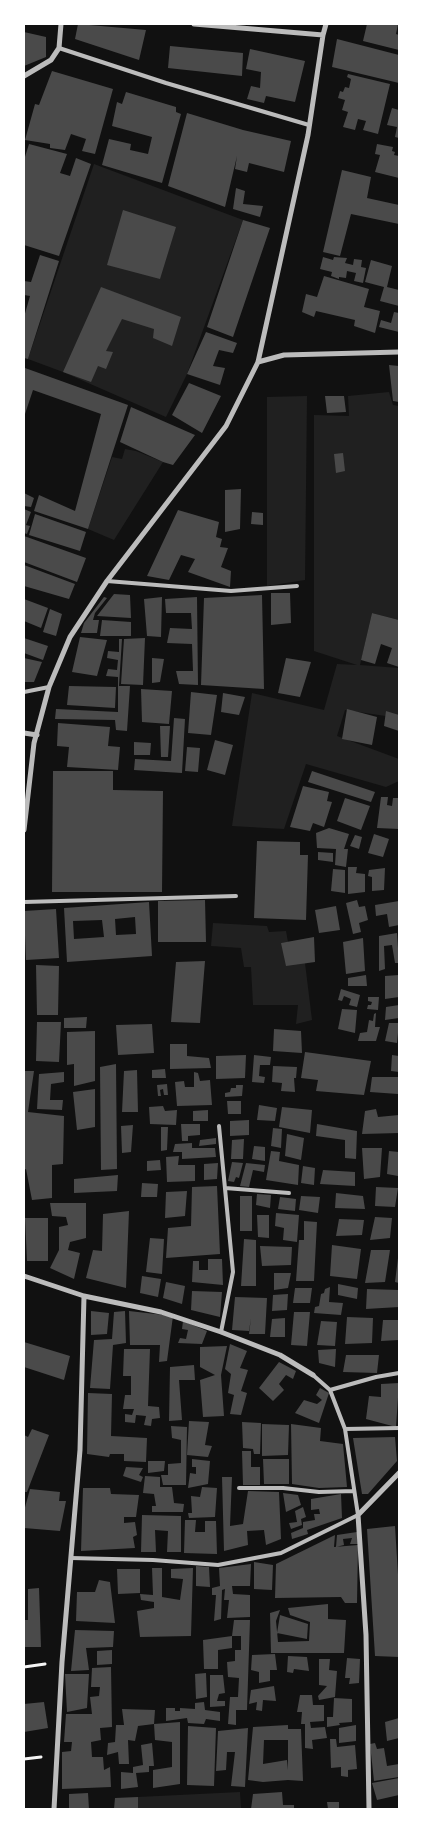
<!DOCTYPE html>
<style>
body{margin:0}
#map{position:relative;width:423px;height:1833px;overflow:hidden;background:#111;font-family:"Titillium Web",sans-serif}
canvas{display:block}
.frame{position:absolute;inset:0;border:25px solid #fff;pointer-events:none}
</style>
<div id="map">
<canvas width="423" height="1833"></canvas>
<div class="frame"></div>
</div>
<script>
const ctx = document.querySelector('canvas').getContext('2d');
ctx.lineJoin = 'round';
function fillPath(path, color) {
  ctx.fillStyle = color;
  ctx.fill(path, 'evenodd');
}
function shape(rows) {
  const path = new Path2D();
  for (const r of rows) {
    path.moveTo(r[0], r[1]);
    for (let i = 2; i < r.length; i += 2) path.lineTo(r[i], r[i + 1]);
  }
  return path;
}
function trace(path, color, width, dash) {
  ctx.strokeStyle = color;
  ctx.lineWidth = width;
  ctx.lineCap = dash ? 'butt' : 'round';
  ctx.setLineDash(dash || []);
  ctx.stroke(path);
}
fillPath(shape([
 [94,164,243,220,187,374,166,417,63,372,28,359],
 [389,392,393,405,399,406,399,620,372,613,360,665,399,668,399,718,345,710,337,736,399,759,399,781,386,787,306,764,284,829,232,826,252,693,324,710,337,664,357,665,314,651,314,415,349,416,348,396],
 [307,396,305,580,267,586,267,397],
 [125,449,136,451,163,462,114,540,88,529,112,457,122,459],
 [213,923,267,926,269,932,286,931,288,942,281,943,305,963,312,1020,296,1024,298,1005,253,1005,251,967,244,967,241,948,211,946],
 [240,1792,241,1809,138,1809,138,1797]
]), '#202020');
fillPath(shape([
 [78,24,146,30,139,60,75,39],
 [367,24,398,24,396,34,399,35,399,50,363,41],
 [24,32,46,37,46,57,24,66],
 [337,39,399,55,399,83,332,67],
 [170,46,243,53,242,76,168,68],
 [250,49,305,61,295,102,266,96,264,103,247,99,251,86,260,88,261,72,246,69],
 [52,71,113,89,95,154,82,151,86,139,71,134,65,150,50,148,50,144,25,140,35,104,39,105],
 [348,74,390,84,378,134,363,130,366,121,358,119,355,130,343,127,348,112,342,110,345,100,338,98,340,91,343,92,345,87,349,88,351,79,347,77],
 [126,92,176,107,176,112,181,114,162,183,102,165,109,139,131,144,130,150,148,154,152,137,112,126,117,102,122,104],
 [392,108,399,110,399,138,395,137,397,127,387,125],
 [187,113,243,130,291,141,284,172,249,163,247,172,235,169,237,156,225,207,168,186],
 [29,144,67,154,60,173,70,176,76,158,91,164,59,256,24,245,24,160],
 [377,144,393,147,392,151,395,152,394,155,399,156,399,178,375,172,380,155,375,154],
 [342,170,371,177,367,198,399,205,399,224,351,214,340,256,323,252],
 [236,188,245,191,243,204,263,206,260,217,233,209],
 [123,210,176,227,160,279,107,265],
 [243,220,270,228,233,337,207,327],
 [40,255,59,261,28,359,24,358,24,317,30,296,24,295,24,281,31,282],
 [323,257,333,260,334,257,347,258,345,263,353,265,354,259,362,260,361,267,366,268,363,283,354,281,356,273,347,271,346,278,339,277,339,279,331,276,332,272,320,269],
 [371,260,392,266,387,287,399,290,399,306,380,301,384,287,365,282],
 [324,276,369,289,364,307,380,311,375,333,354,326,355,320,316,311,314,317,302,312,306,294,317,297],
 [101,287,181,317,172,346,153,338,154,329,122,319,106,351,113,352,106,369,98,366,91,382,63,372],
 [394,312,399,313,399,332,379,327,381,320,391,323],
 [206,332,237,343,233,353,219,350,213,366,225,368,220,385,187,374],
 [389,365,399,366,399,402,393,401],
 [25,368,128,405,88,529,34,511,39,495,75,511,101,414,33,390,24,417],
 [189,383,221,396,202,433,172,415],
 [325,396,344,396,346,412,327,413],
 [131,407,195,435,173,465,163,462,120,442],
 [343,453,345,471,336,473,334,454],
 [241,489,240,529,225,532,225,490],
 [24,493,34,498,31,507,24,506],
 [24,509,31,512,26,525,30,526,27,534,24,533],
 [178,510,219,522,216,537,222,539,220,547,228,548,221,567,231,571,230,587,188,572,195,559,181,555,169,580,147,576],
 [252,512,263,513,263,525,251,524],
 [35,514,86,532,80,551,29,535],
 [24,536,86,558,77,582,24,562],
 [24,565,75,584,69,599,24,586],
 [271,593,290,593,291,623,271,625],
 [114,594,130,595,131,618,97,616],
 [262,595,264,689,201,685,204,598],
 [104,597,107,598,95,613,93,620,99,620,97,633,81,633,84,623],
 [162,597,161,637,147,636,144,599],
 [197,597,198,685,179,684,176,671,193,671,192,644,167,643,170,628,192,629,191,613,166,613,165,599],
 [24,599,48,608,41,628,24,621],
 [50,609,62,614,56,636,43,632],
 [372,613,399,620,399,667,387,663,392,648,381,644,375,664,361,660],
 [102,620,131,622,131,636,100,636],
 [80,637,107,640,97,676,72,672],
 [24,638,48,646,43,660,24,653],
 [145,638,143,685,121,684,124,639],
 [119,639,122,639,119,686,130,686,127,731,116,730,115,720,55,719,56,709,118,712,118,677,106,676,108,669,117,670,118,660,107,658,108,651,119,652],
 [24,658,42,662,34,682,24,682],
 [152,658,164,659,160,682,152,683],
 [286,658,311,662,300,697,278,693],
 [69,686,116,687,115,708,67,705],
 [141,689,172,691,169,724,142,722],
 [191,692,217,695,211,735,188,733],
 [223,693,245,697,239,715,221,712],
 [347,709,377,717,372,745,342,739],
 [386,711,399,715,399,731,384,726],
 [174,718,185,719,182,773,134,770,135,759,171,761],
 [58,723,110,727,108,746,120,747,118,770,67,767,69,747,57,746],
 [160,726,170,726,168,757,161,757],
 [215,740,233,745,225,775,207,770],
 [134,742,151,743,150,755,134,755],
 [187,747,200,748,198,772,185,771],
 [53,771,113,771,113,790,163,791,162,892,52,892],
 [312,771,375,792,371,802,308,782],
 [303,786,329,792,327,801,332,802,324,827,313,823,310,831,290,827],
 [381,797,388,797,387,805,392,806,393,798,399,798,399,829,377,828],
 [345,798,370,806,361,830,337,821],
 [329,828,349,834,344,849,348,849,346,867,335,865,336,849,317,848,316,833],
 [374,834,389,839,383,857,368,853],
 [355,835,362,837,359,849,350,846],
 [257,841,300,842,300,855,308,855,306,920,254,918],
 [318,852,333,853,333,862,318,860],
 [348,867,357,867,356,873,365,874,365,892,348,894],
 [385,868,384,890,372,891,372,877,368,876,369,870],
 [333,869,345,870,345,893,331,891],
 [205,900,206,942,158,942,158,901],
 [357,900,359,907,365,906,368,920,359,923,361,932,353,934,346,903],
 [399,901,399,925,389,927,387,914,376,916,375,905],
 [149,902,152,956,67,962,64,908],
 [135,917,136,934,116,935,115,919],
 [102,920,104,937,74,939,73,921],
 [336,906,340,930,319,933,315,910],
 [56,909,59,958,26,960,24,911],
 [397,933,399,963,395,963,392,945,384,946,385,969,379,971,379,936],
 [314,937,315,962,286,966,281,943],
 [363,938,365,971,346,974,343,942],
 [205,961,200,1023,171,1022,176,962],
 [36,965,59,966,58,1015,37,1015],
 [366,975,367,986,348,986,348,978],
 [399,975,399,997,385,999,385,976],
 [341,989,360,995,357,1007,349,1005,351,999,344,996,342,1001,338,1000],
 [368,997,379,997,378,1010,367,1009,368,1005,371,1005,372,1002,368,1001],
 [399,1005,399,1018,385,1020,386,1007],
 [342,1009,357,1010,355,1033,338,1029],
 [376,1013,375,1027,380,1027,376,1041,358,1041,360,1033,367,1032,369,1020,373,1021,374,1014],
 [87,1017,86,1028,64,1028,64,1018],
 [37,1022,61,1022,59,1062,36,1061],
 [389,1023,399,1023,397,1043,385,1041],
 [152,1024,154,1053,118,1055,116,1025],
 [274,1029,301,1031,302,1053,273,1051],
 [95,1031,95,1081,74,1086,74,1064,67,1065,67,1032],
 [170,1044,187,1044,187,1056,209,1058,211,1068,170,1069],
 [305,1052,371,1061,364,1095,316,1091,318,1080,301,1078],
 [246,1055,245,1078,216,1079,216,1056],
 [254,1055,271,1057,270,1065,260,1065,259,1076,265,1077,264,1083,252,1082],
 [392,1055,399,1056,399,1072,391,1071],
 [116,1064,117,1169,101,1170,100,1067],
 [273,1066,297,1067,296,1078,294,1078,295,1092,281,1091,282,1083,272,1082],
 [165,1069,166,1078,152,1078,152,1070],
 [137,1070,138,1112,122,1112,124,1071],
 [24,1071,34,1071,28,1112,64,1116,63,1164,52,1165,52,1198,32,1200,26,1169,24,1170],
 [64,1072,64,1082,51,1084,50,1100,63,1100,62,1110,37,1109,39,1074],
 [194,1072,198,1073,200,1081,210,1080,212,1105,177,1106,175,1082,184,1081,185,1087,194,1087],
 [372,1077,399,1077,398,1094,370,1092],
 [167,1084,168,1095,164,1095,163,1089,160,1090,161,1096,158,1096,157,1085],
 [236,1085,243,1085,242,1096,225,1097,225,1093,230,1092,231,1088,236,1088],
 [95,1089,95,1127,77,1130,73,1092],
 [227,1101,241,1101,241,1114,228,1114],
 [259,1105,277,1108,275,1121,257,1120],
 [163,1106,165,1111,177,1110,176,1125,150,1124,149,1107],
 [282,1107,312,1110,310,1133,279,1127],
 [376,1109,378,1117,399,1115,399,1133,362,1134,365,1111],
 [208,1110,208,1121,193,1121,193,1111],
 [249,1120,249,1135,230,1136,230,1121],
 [181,1124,200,1124,200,1135,188,1136,188,1141,182,1141],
 [317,1124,357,1131,356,1159,345,1158,345,1140,316,1136],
 [133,1125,131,1152,122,1153,121,1126],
 [161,1127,168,1127,167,1150,161,1151],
 [273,1128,282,1129,281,1148,271,1146],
 [287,1134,304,1138,301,1160,285,1156],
 [216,1138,216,1144,199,1146,200,1140],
 [244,1139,243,1159,231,1159,232,1140],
 [192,1143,192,1148,215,1148,216,1157,182,1159,182,1152,173,1152,175,1144],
 [254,1146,265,1147,265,1161,252,1159],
 [362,1148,382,1148,380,1177,364,1179],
 [271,1151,280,1152,279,1161,299,1165,298,1185,266,1180],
 [389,1151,399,1152,398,1176,387,1174],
 [179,1156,178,1165,195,1165,195,1181,167,1182,166,1157],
 [160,1160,161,1170,147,1171,147,1161],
 [232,1162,243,1163,239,1178,236,1177,234,1182,228,1181],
 [218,1163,217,1179,204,1180,204,1164],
 [246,1163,265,1165,264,1172,253,1170,249,1187,240,1186],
 [303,1166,315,1168,314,1185,301,1183],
 [323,1170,355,1172,355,1186,320,1184],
 [118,1175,117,1191,74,1193,74,1179],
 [142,1183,158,1184,157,1197,141,1197],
 [217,1186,220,1254,166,1258,168,1228,191,1226,192,1187],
 [376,1187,398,1188,395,1207,375,1206],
 [187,1191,185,1216,165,1218,166,1192],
 [336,1193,363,1196,365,1209,335,1208],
 [257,1194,271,1195,270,1208,256,1205],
 [240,1196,252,1196,252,1231,240,1231],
 [301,1196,320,1197,318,1213,299,1210],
 [280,1197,296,1199,295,1211,278,1209],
 [50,1203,86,1203,86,1238,70,1242,68,1250,80,1253,74,1279,50,1268,59,1250,59,1227,68,1225,66,1217,52,1216],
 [129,1211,126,1288,86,1278,93,1250,102,1251,103,1214],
 [276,1213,299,1215,297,1242,283,1240,284,1228,275,1226],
 [257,1215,269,1215,269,1238,258,1237],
 [375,1217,392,1218,390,1238,370,1240],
 [25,1218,48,1218,48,1261,27,1261],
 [339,1219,364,1220,362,1235,336,1236],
 [304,1221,317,1222,314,1281,296,1281,299,1240,304,1240],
 [150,1238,164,1239,162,1274,146,1272],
 [244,1239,256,1240,256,1286,241,1286],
 [332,1245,361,1249,357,1279,330,1276],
 [260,1246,292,1247,291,1265,262,1266],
 [371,1250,390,1250,385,1282,365,1283],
 [398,1258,399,1258,399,1283,395,1282],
 [208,1259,222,1259,223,1285,192,1282,193,1261,199,1261,199,1270,208,1270],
 [274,1273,291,1273,288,1288,274,1290],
 [142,1276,161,1279,158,1297,140,1293],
 [166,1282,185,1286,182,1304,163,1298],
 [338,1284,358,1288,357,1299,338,1295],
 [330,1287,329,1302,343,1303,341,1315,314,1313,315,1307,319,1306,321,1294,324,1293,325,1289],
 [295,1288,312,1288,310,1303,293,1303],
 [367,1289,399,1290,399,1307,366,1309],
 [192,1291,222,1292,220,1317,191,1310],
 [288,1294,287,1310,272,1311,273,1295],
 [235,1297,267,1298,265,1334,249,1334,251,1318,249,1331,232,1330],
 [91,1311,109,1313,107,1334,91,1335],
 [125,1311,126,1343,113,1345,110,1389,90,1388,94,1340,112,1339,114,1312],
 [129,1311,173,1316,167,1361,159,1362,160,1345,130,1345],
 [294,1312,310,1312,307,1346,291,1345],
 [347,1317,373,1318,372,1343,345,1344],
 [285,1318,285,1337,270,1337,272,1319],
 [383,1320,399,1320,399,1340,381,1341],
 [183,1321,207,1331,202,1344,178,1343,180,1338,186,1339,188,1330,182,1329],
 [321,1321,337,1322,335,1346,317,1345],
 [24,1342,70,1356,64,1380,24,1367],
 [230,1344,247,1351,240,1368,248,1370,241,1391,247,1393,241,1415,230,1414,234,1395,228,1393,231,1374,225,1369],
 [227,1346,221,1375,224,1416,203,1417,200,1380,215,1375,200,1367,200,1347],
 [124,1349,150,1349,148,1406,159,1407,160,1418,152,1419,151,1426,144,1425,146,1416,136,1415,135,1423,125,1422,125,1414,132,1415,134,1409,123,1409,125,1395,131,1395,131,1376,123,1376],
 [336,1349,335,1367,319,1363,318,1350],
 [346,1355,379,1355,377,1373,343,1372],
 [279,1362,296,1371,293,1379,286,1375,279,1384,284,1390,273,1401,259,1388],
 [194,1365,195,1380,179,1380,182,1420,169,1421,170,1367],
 [399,1383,396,1427,366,1419,369,1396,381,1397,381,1384],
 [320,1388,329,1393,319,1423,295,1413,304,1400,317,1404,322,1400,316,1395],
 [88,1393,112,1394,111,1436,147,1438,146,1462,124,1461,124,1454,110,1454,109,1457,87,1454],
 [189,1421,209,1422,205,1445,212,1446,208,1457,187,1455],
 [242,1422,261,1423,260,1454,254,1454,253,1449,243,1448],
 [262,1424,289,1425,288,1455,262,1456],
 [291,1424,321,1428,320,1441,343,1444,347,1487,319,1488,292,1484],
 [171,1426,187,1427,186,1485,163,1485,161,1475,168,1475,168,1464,181,1463,181,1440,172,1438],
 [32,1429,49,1435,27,1492,24,1492,24,1435,28,1437],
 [395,1437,397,1461,368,1494,362,1494,353,1438],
 [242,1451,251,1451,251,1467,260,1467,260,1485,243,1485],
 [192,1459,210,1461,208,1484,188,1488,190,1473,196,1474,196,1467,192,1467],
 [263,1459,289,1459,289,1484,264,1484],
 [148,1461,165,1461,164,1471,148,1473],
 [126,1467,143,1468,139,1475,143,1477,141,1482,123,1476],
 [145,1476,160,1477,160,1487,172,1487,174,1503,184,1504,183,1512,152,1512,152,1506,156,1506,154,1494,143,1493],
 [222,1477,232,1477,230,1526,243,1524,248,1491,279,1492,281,1539,266,1545,264,1530,247,1531,248,1545,224,1551],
 [202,1487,217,1488,215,1517,189,1518,188,1513,192,1513,191,1496,200,1497],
 [83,1488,110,1488,111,1494,139,1495,136,1517,124,1517,124,1523,135,1522,137,1535,133,1537,135,1548,81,1551],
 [30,1489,60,1492,59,1501,66,1501,60,1531,24,1528,24,1511],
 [283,1493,298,1495,301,1505,286,1512],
 [341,1494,342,1518,307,1530,308,1534,292,1539,291,1533,303,1528,303,1522,315,1520,314,1514,320,1514,319,1509,311,1510,311,1499],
 [303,1507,306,1517,301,1519,302,1525,291,1529,289,1523,297,1522,295,1511],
 [142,1515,181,1516,181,1552,167,1552,168,1531,155,1530,156,1552,141,1552],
 [185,1520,196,1520,195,1532,205,1532,205,1521,216,1521,217,1554,184,1553],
 [395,1526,399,1591,399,1657,375,1656,367,1529],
 [357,1532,358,1544,350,1544,352,1538,343,1539,344,1545,336,1547,337,1535],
 [335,1535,334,1547,358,1545,357,1603,345,1603,341,1597,275,1598,276,1564],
 [254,1562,273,1565,272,1590,254,1589],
 [251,1564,250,1586,232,1586,233,1594,250,1595,250,1617,227,1618,229,1600,224,1600,225,1589,222,1590,221,1619,214,1621,216,1595,212,1595,212,1588,220,1586,219,1568],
 [196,1566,209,1567,210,1587,196,1586],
 [152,1568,162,1568,162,1597,180,1600,183,1579,171,1578,171,1569,193,1568,191,1636,140,1637,137,1611,154,1608,154,1602,141,1600,140,1594,153,1595],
 [117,1569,140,1569,140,1593,118,1594],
 [99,1580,110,1582,115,1623,76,1621,77,1592,95,1592],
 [39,1588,41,1647,24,1647,24,1620,28,1620,28,1589],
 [328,1604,328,1619,346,1620,344,1653,271,1653,270,1613,280,1610,276,1621,278,1642,309,1641,310,1622,290,1615,288,1608],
 [280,1615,308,1624,307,1639,277,1633],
 [234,1620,250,1620,247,1710,236,1710,236,1725,228,1724,230,1697,238,1697,239,1678,228,1677,227,1662,235,1661,235,1650,241,1650,241,1636,232,1636],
 [75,1630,114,1631,113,1647,86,1648,89,1670,71,1671],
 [232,1636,232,1648,218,1650,218,1669,204,1669,203,1640],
 [112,1650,112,1664,97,1665,97,1651],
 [275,1654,277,1670,270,1670,270,1681,259,1683,259,1672,251,1670,252,1655],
 [288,1656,307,1657,309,1671,294,1669,293,1673,287,1672],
 [347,1658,360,1659,359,1683,349,1684,350,1678,345,1678],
 [319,1659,330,1659,329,1670,337,1671,335,1697,319,1700,318,1696,327,1686,319,1685],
 [111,1667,112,1727,100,1728,101,1740,91,1742,92,1757,103,1757,104,1770,110,1767,111,1787,62,1789,62,1752,71,1751,72,1742,64,1742,66,1714,92,1714,90,1697,99,1696,100,1687,91,1687,92,1668],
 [206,1673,207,1697,196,1699,195,1674],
 [65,1674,89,1674,87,1708,67,1712],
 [210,1675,223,1675,225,1693,219,1694,217,1701,225,1701,225,1706,210,1707],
 [274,1686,276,1701,263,1700,262,1711,256,1710,257,1702,249,1704,251,1690],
 [300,1695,312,1695,313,1705,324,1705,324,1721,310,1722,311,1728,325,1727,327,1738,312,1740,313,1749,305,1748,305,1724,301,1724,302,1712,297,1712],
 [334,1698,352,1699,352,1722,339,1723,340,1725,327,1727,327,1717,333,1717],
 [44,1702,48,1728,24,1732,24,1704],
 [204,1702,205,1710,220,1712,220,1721,206,1719,204,1724,188,1723,187,1718,166,1721,166,1708,175,1708,175,1711,180,1711,180,1708,195,1709,195,1703],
 [122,1709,155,1710,154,1724,180,1722,180,1784,153,1788,153,1770,172,1767,172,1742,155,1740,154,1724,138,1726,135,1741,128,1740,129,1764,119,1764,118,1752,107,1755,108,1743,115,1742,116,1725,124,1725],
 [399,1718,399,1738,387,1741,385,1722],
 [288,1725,288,1729,301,1729,303,1781,288,1780,263,1782,248,1780,253,1727],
 [264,1740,288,1740,288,1770,287,1760,263,1764],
 [356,1725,356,1741,339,1743,339,1728],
 [188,1726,216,1728,214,1786,187,1785],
 [248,1728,245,1787,231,1786,235,1752,227,1752,226,1770,216,1771,218,1731],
 [330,1739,336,1739,337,1747,355,1745,357,1769,348,1770,348,1777,341,1776,341,1767,331,1768],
 [152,1743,154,1766,149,1766,149,1772,136,1773,138,1787,121,1789,121,1772,133,1773,133,1767,143,1765,141,1745],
 [375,1743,377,1749,384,1748,387,1766,399,1764,399,1777,374,1781,370,1744],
 [399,1778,399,1795,377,1800,372,1783],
 [282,1792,283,1805,294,1805,294,1809,251,1809,253,1794],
 [88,1793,89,1809,69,1809,69,1794],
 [138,1797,138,1809,114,1809,115,1798],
 [327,1802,339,1802,339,1809,328,1809]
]), '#4a4a4a');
trace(shape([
 [24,1667,45,1664],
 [24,1759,41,1757]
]), '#f5f5f5', 3);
trace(shape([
 [59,48,166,83,309,125],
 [107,581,231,591,297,586],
 [24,692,49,687],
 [24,902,236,896],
 [219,1126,233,1272,221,1332],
 [225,1188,289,1193],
 [313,1375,330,1390,345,1429,399,1428],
 [330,1390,376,1377,399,1373],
 [239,1488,283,1488,319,1492,354,1491],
 [71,1558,153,1560,218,1565,281,1553,358,1515,345,1429]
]), '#bcbcbc', 4);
trace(shape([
 [194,24,323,35,326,24],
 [24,76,51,60,59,48,61,24],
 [258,362,284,355,399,352],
 [24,733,37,735],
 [24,830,34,743,49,687,70,637,107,581,226,426,258,362,308,135,323,35],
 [24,1276,84,1296,80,1450,62,1662,54,1809],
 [84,1296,161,1312,221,1332,280,1355,313,1375],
 [369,1809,366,1635,358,1515,399,1473]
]), '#bcbcbc', 5);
</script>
